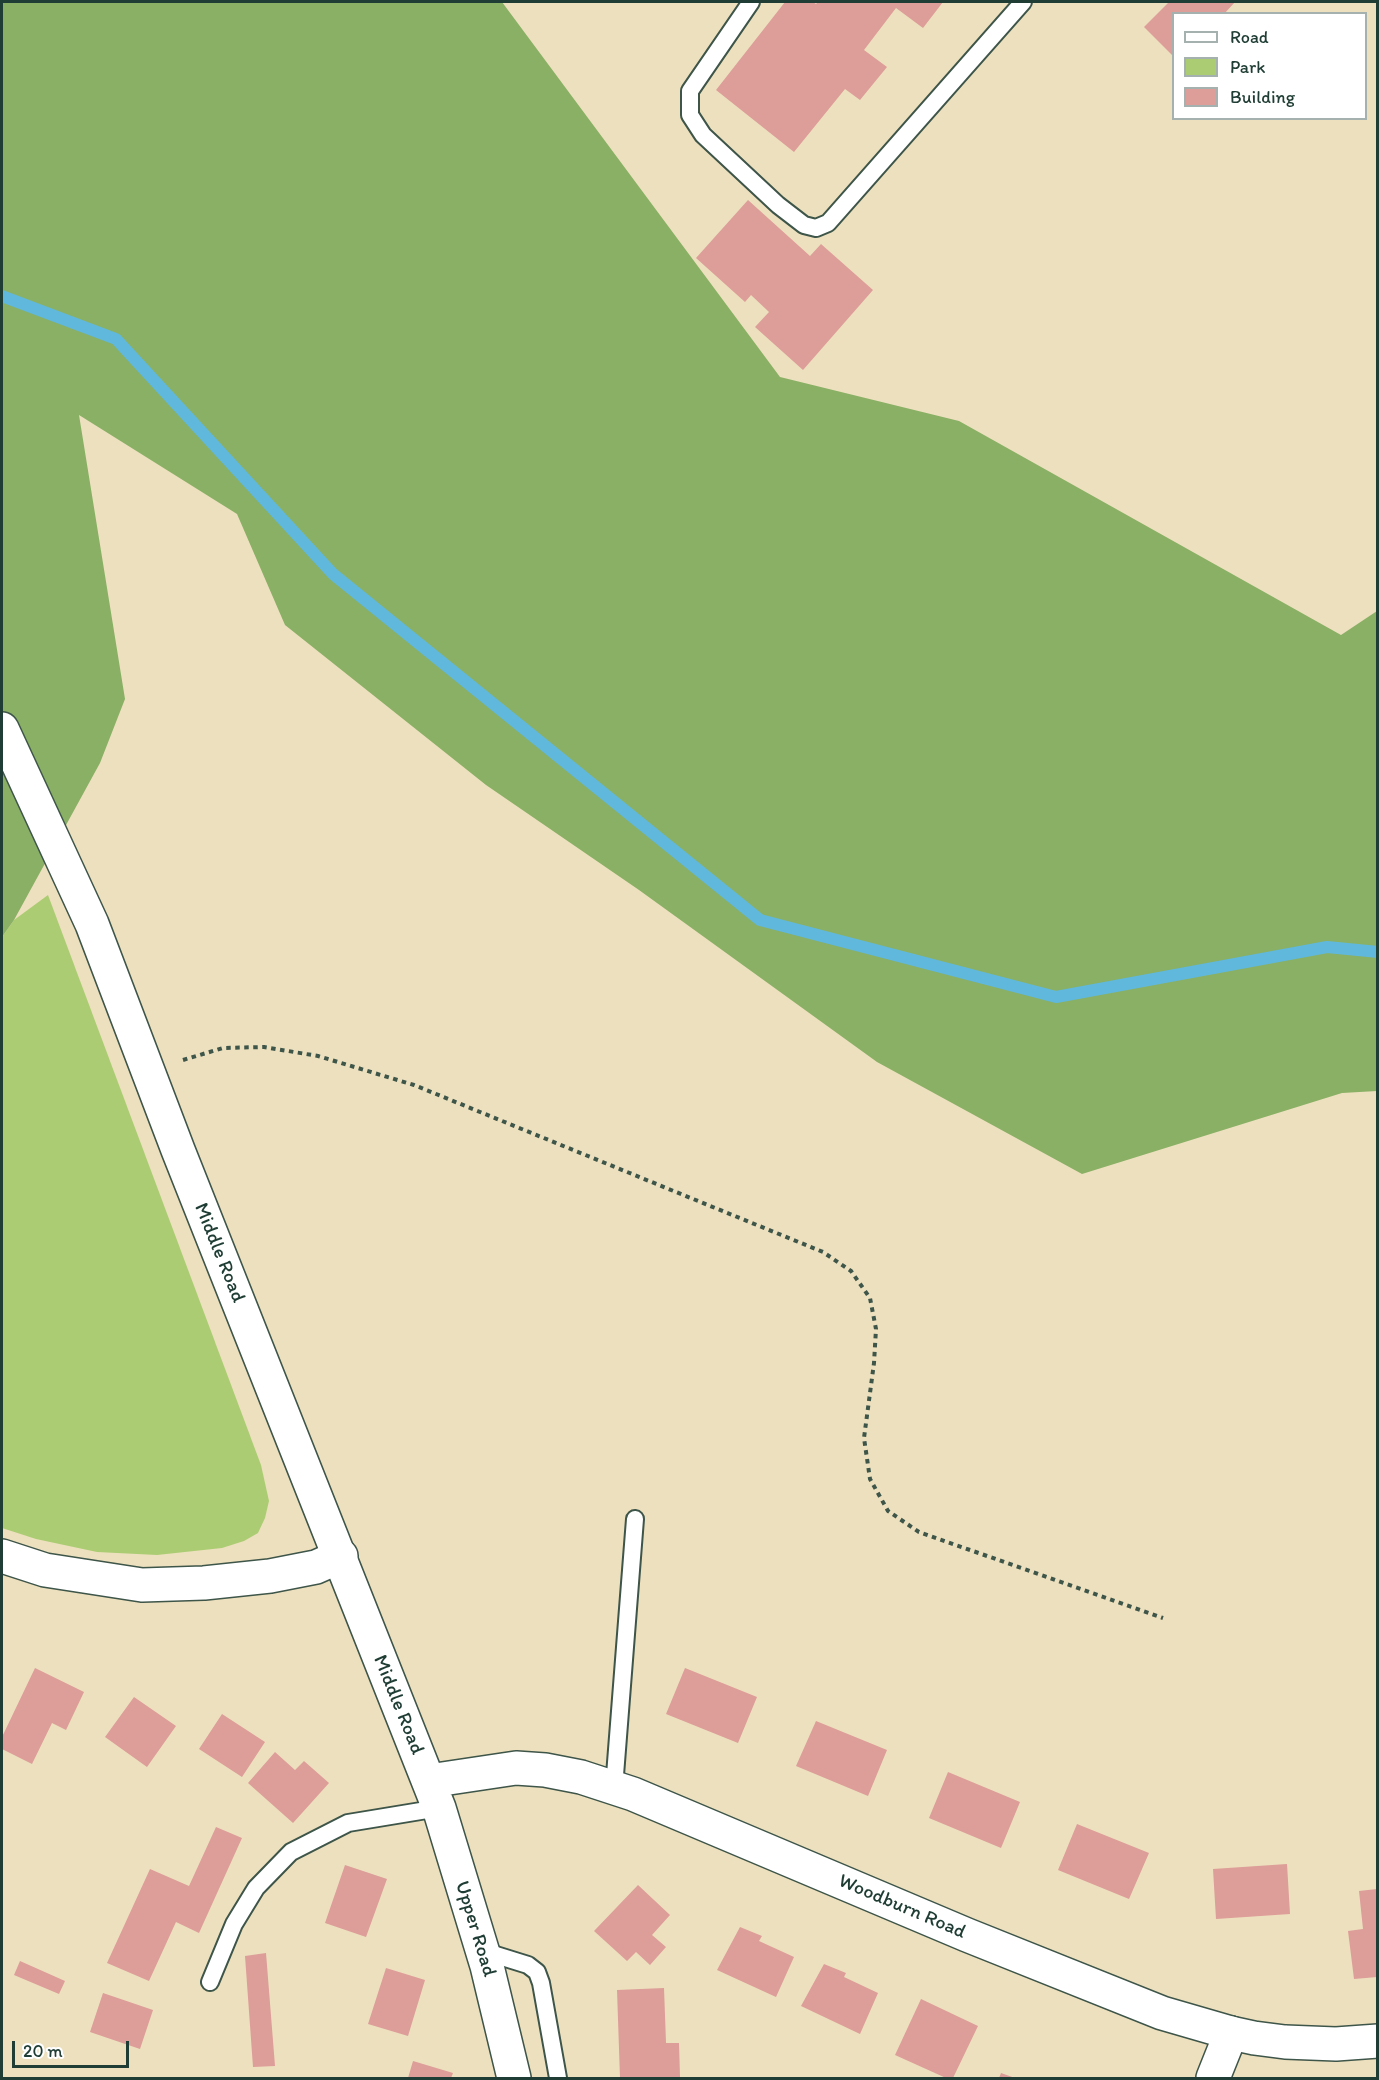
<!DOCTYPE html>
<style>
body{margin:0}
#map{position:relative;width:1379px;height:2080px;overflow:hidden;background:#ede0be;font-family:Itim,sans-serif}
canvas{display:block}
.frame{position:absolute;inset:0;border:3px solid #1f3d34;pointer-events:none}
.legend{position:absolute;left:1172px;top:12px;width:195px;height:108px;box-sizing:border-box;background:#fff;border:2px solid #a5b1ae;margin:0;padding:8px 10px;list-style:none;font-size:18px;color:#1f3d34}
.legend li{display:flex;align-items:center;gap:12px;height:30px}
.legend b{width:30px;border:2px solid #a5b1ae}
.scale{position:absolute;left:12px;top:2041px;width:117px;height:27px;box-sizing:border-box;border:3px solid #1f3d34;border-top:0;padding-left:8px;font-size:18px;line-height:21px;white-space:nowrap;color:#1f3d34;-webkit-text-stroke:4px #fff;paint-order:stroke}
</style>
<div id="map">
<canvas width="1379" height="2080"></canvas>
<div class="frame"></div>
<ul class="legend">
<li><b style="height:8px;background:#fff"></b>Road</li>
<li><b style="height:16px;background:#accc73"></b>Park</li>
<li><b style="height:16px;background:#dd9d99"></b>Building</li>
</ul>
<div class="scale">20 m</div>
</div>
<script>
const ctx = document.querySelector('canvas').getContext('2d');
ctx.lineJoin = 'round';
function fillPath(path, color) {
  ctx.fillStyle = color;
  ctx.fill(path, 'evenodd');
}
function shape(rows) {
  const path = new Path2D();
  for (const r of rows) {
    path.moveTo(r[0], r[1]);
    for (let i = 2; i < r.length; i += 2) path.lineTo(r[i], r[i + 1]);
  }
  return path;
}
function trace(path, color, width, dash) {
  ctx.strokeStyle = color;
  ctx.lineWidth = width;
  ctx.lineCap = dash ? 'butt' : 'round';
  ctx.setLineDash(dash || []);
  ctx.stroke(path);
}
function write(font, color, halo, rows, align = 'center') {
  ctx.font = font + ' Itim,sans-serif';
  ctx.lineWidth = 4.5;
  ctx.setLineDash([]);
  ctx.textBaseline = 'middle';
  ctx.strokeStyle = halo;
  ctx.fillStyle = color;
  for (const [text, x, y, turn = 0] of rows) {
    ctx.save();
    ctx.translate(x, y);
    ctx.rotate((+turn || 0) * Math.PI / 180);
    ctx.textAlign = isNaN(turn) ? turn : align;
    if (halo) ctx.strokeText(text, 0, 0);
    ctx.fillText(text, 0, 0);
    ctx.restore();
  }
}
fillPath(shape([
 [48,895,261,1465,269,1501,265,1518,258,1533,244,1541,222,1548,157,1555,97,1552,36,1539,2,1528,2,937,14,920]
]), '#accc73');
fillPath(shape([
 [2,2,502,2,780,377,959,421,1341,635,1377,611,1377,1091,1342,1093,1082,1174,877,1062,639,890,486,785,285,625,237,514,79,415,125,699,100,763,14,920,2,937]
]), '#89b065');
trace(shape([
 [2,296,116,339,333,574,760,920,1056,997,1327,947,1378,952]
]), '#60b8dd', 12);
fillPath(shape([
 [785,2,813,2,816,4,818,2,943,2,923,28,896,8,864,50,887,67,860,100,845,89,794,152,716,90],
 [1169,2,1235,2,1224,14,1173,14,1173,56,1144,27],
 [748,200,810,256,821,244,873,290,803,370,755,327,769,312,751,295,745,302,696,258],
 [35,1668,84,1692,66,1730,52,1723,32,1764,2,1749,2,1737],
 [685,1668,757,1697,738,1743,666,1714],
 [134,1697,176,1726,147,1767,105,1737],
 [222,1714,265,1742,242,1777,199,1749],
 [816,1721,887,1750,868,1796,796,1766],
 [275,1752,295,1770,304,1761,329,1783,293,1823,248,1783],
 [948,1772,1020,1802,1001,1848,929,1818],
 [1077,1824,1149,1853,1129,1899,1058,1870],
 [216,1827,242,1838,199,1933,176,1922,149,1981,107,1963,150,1869,189,1886],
 [1287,1864,1290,1914,1216,1919,1213,1869],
 [345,1865,387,1879,366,1937,325,1923],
 [638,1885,670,1915,652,1935,666,1947,650,1965,636,1952,627,1961,594,1931],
 [1377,1889,1377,1977,1354,1979,1348,1931,1363,1929,1359,1891],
 [740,1927,762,1936,759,1941,794,1957,776,1997,717,1970],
 [266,1953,275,2066,253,2067,245,1956],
 [20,1961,65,1981,59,1994,14,1975],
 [824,1964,846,1973,844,1977,878,1993,860,2034,801,2006],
 [386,1968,425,1980,408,2036,368,2024],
 [664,1988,666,2043,679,2043,680,2077,620,2078,617,1990],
 [103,1993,153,2010,140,2049,90,2032],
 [921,1999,978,2026,953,2078,946,2078,895,2055],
 [413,2061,453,2073,451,2078,408,2078],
 [1001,2073,1015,2078,999,2078]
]), '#dd9d99');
const lane = shape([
 [751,2,690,91,690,115,703,135,778,205,804,225,816,228,828,223,1023,2],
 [614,1788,635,1519],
 [483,1951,528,1965,537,1972,541,1983,558,2078],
 [210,1982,234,1924,256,1888,291,1852,348,1823,439,1808]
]);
const street = shape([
 [2,1556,45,1570,142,1585,204,1583,270,1576,316,1567,341,1556],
 [1213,2078,1231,2033]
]);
const secondary = shape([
 [2,729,92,924,178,1150,439,1808,487,1966,514,2078],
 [429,1781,516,1768,545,1770,581,1777,633,1794,967,1935,1162,2013,1231,2033,1254,2038,1285,2042,1336,2044,1378,2041]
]);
trace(lane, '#3e5549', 20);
trace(street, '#3e5549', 36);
trace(secondary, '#3e5549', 36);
trace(shape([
 [183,1060,223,1048,264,1047,318,1056,414,1085,823,1252,851,1271,870,1298,876,1329,874,1363,864,1438,870,1479,888,1511,919,1532,1163,1618]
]), '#3e5549', 4, [4.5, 4.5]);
trace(lane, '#fff', 16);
trace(street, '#fff', 33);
trace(secondary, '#fff', 33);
write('20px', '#1f3d34', '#fff', [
 ["Middle Road",219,1253,68],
 ["Middle Road",398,1705,68],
 ["Woodburn Road",902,1907,23],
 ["Upper Road",475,1929,73]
]);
</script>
